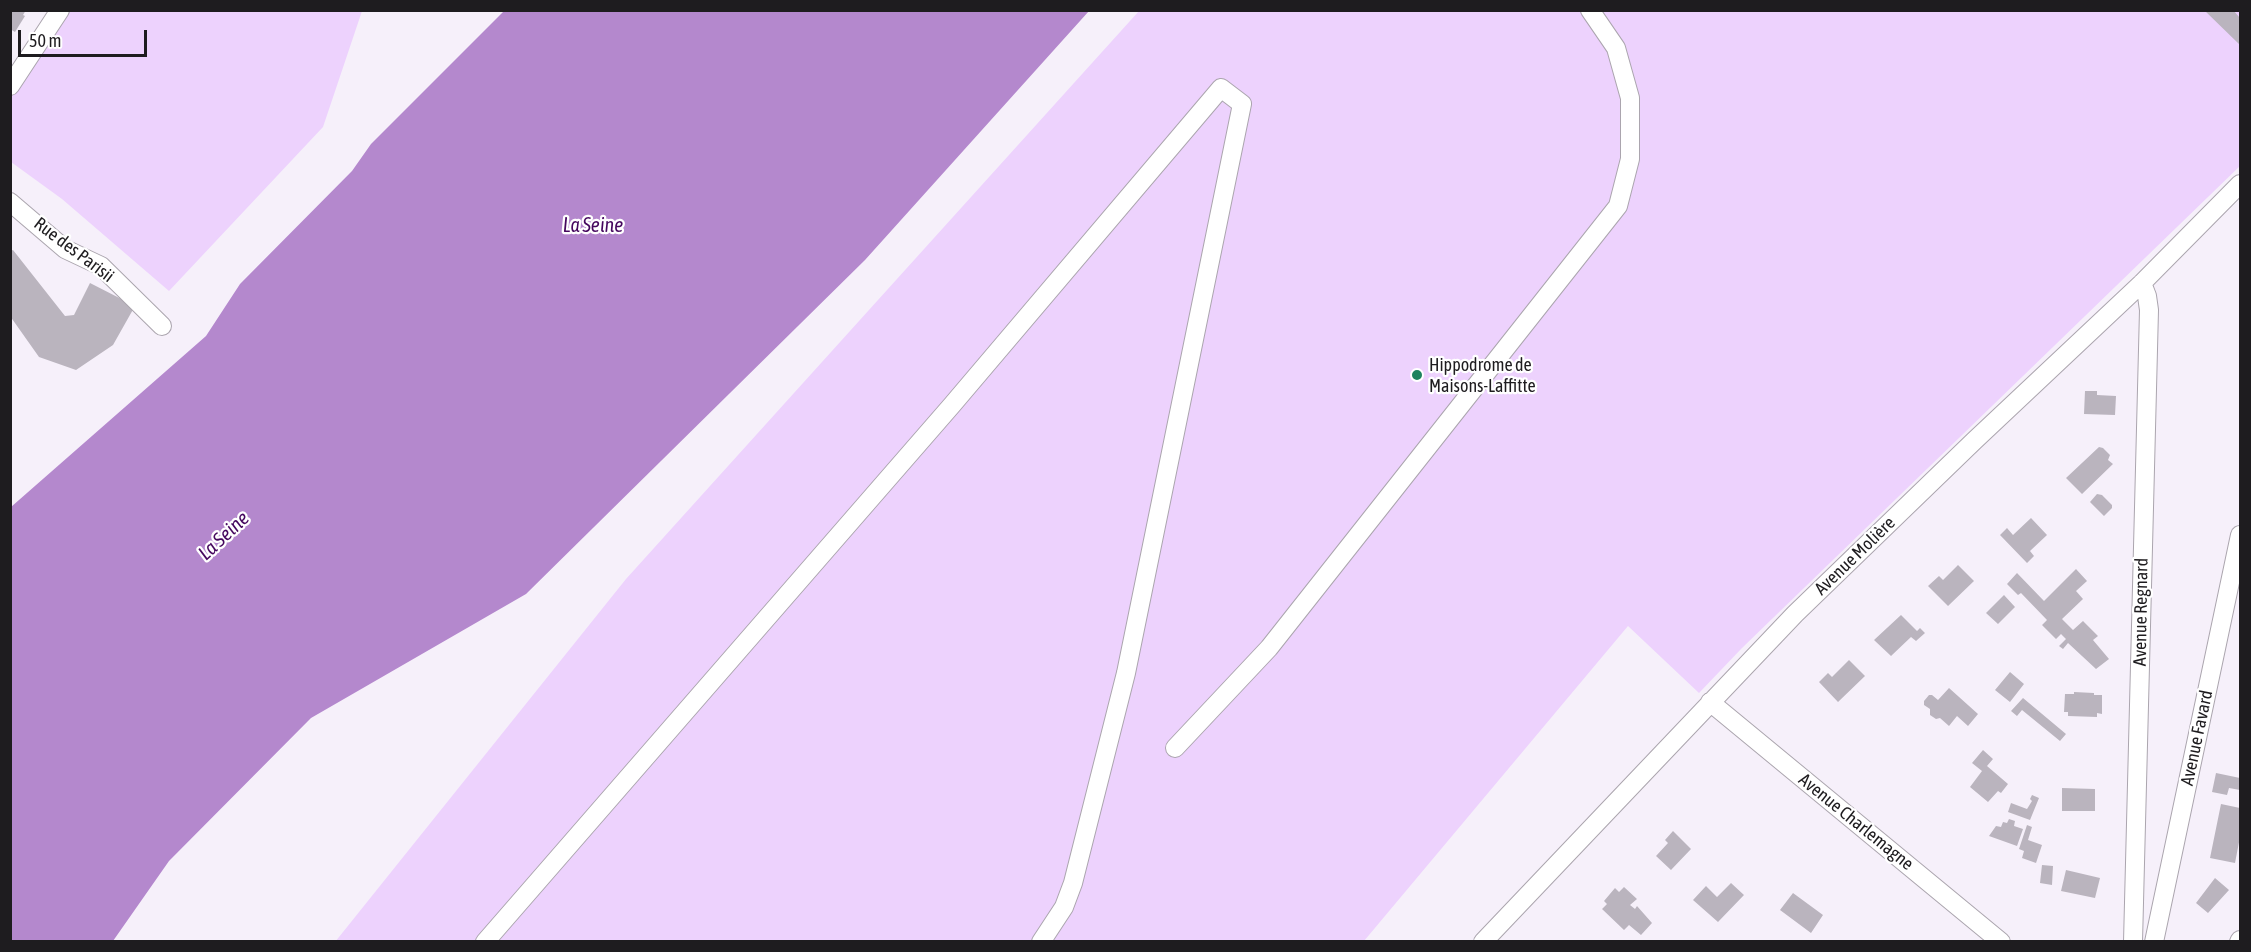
<!DOCTYPE html>
<meta charset="utf-8">
<style>
body{margin:0}
#map{position:relative;width:2251px;height:952px;overflow:hidden;background:#f6f0fa;font-family:"Asap Condensed",sans-serif}
canvas{display:block}
.frame{position:absolute;inset:0;border:12px solid #1e1c1f;pointer-events:none}
.scale{position:absolute;left:18px;top:30px;width:129px;height:27px;box-sizing:border-box;border:3px solid #1e1c1f;border-top:0;padding-left:8px;font-size:18px;line-height:21px;white-space:nowrap;color:#1e1c1f;-webkit-text-stroke:4px #fff;paint-order:stroke}
</style>
<div id="map">
<canvas width="2251" height="952"></canvas>
<div class="frame"></div>
<div class="scale">50 m</div>
</div>
<script>
const ctx = document.querySelector('canvas').getContext('2d');
ctx.lineJoin = 'round';
function fillPath(path, color) {
  ctx.fillStyle = color;
  ctx.fill(path, 'evenodd');
}
function shape(rows) {
  const path = new Path2D();
  for (const r of rows) {
    path.moveTo(r[0], r[1]);
    for (let i = 2; i < r.length; i += 2) path.lineTo(r[i], r[i + 1]);
  }
  return path;
}
function trace(path, color, width, dash) {
  ctx.strokeStyle = color;
  ctx.lineWidth = width;
  ctx.lineCap = dash ? 'butt' : 'round';
  ctx.setLineDash(dash || []);
  ctx.stroke(path);
}
function write(font, color, halo, rows, align = 'center') {
  ctx.font = font + ' "Asap Condensed",sans-serif';
  ctx.lineWidth = 4.5;
  ctx.setLineDash([]);
  ctx.textBaseline = 'middle';
  ctx.strokeStyle = halo;
  ctx.fillStyle = color;
  for (const [text, x, y, turn = 0] of rows) {
    ctx.save();
    ctx.translate(x, y);
    ctx.rotate((+turn || 0) * Math.PI / 180);
    ctx.textAlign = isNaN(turn) ? turn : align;
    if (halo) ctx.strokeText(text, 0, 0);
    ctx.fillText(text, 0, 0);
    ctx.restore();
  }
}
fillPath(shape([
 [70,11,362,11,323,127,169,291,62,199,11,162,11,98],
 [1139,11,2240,11,2240,166,1742,648,1699,693,1628,626,1364,941,335,942,626,579]
]), '#edd2fd');
fillPath(shape([
 [505,10,1089,11,865,260,526,594,311,718,169,861,113,941,11,941,11,507,206,336,240,284,352,171,371,144]
]), '#b488cd');
fillPath(shape([
 [10,10,26,10,23,15,25,16,15,32,10,29],
 [2204,10,2233,10,2240,18,2240,45],
 [13,250,65,316,74,315,90,283,135,306,113,345,76,370,39,357,10,316,10,251],
 [2085,391,2097,391,2097,395,2116,396,2115,415,2084,414],
 [2099,447,2103,448,2110,455,2108,460,2113,464,2082,494,2066,478],
 [2097,494,2102,495,2112,505,2112,508,2104,516,2090,502],
 [2031,518,2047,535,2030,551,2034,556,2027,563,2000,535,2007,528,2013,535],
 [1958,565,1974,581,1948,606,1928,586,1939,576,1943,580],
 [2076,569,2087,581,2076,591,2083,599,2062,619,2073,630,2083,621,2098,636,2093,640,2109,659,2096,669,2068,643,2063,649,2059,646,2066,639,2061,634,2056,639,2042,625,2047,620,2021,593,2018,595,2007,584,2017,573,2044,601],
 [2004,595,2015,607,1998,624,1986,613],
 [1901,615,1917,631,1920,628,1925,633,1916,641,1911,637,1891,656,1874,640],
 [1849,660,1865,676,1838,702,1819,682,1828,673,1832,677],
 [2010,672,2024,684,2010,702,1995,690],
 [1949,688,1978,714,1968,726,1957,716,1949,726,1940,718,1936,719,1930,715,1930,709,1924,705,1924,701,1929,695,1932,695,1938,700],
 [2074,692,2094,693,2094,695,2102,695,2102,714,2097,713,2097,717,2068,716,2068,712,2064,712,2065,694,2074,694],
 [2023,698,2066,734,2060,741,2022,710,2017,716,2011,711],
 [1983,750,1993,759,1987,766,2008,784,2001,793,1998,791,1988,802,1970,787,1982,771,1972,763],
 [2216,773,2240,778,2240,790,2229,788,2227,795,2212,792],
 [2062,788,2095,789,2095,811,2062,811],
 [2032,795,2039,798,2030,820,2008,812,2011,803,2027,809,2032,801,2030,799],
 [2221,804,2240,808,2240,837,2235,863,2210,858],
 [2009,819,2015,821,2014,826,2023,829,2017,846,1989,836,1996,826,2001,827,2003,822,2007,823],
 [2027,825,2032,827,2028,840,2042,845,2036,863,2022,858,2024,851,2019,849],
 [1673,831,1691,849,1671,870,1656,856,1668,843,1665,840],
 [2042,865,2053,866,2052,885,2040,883],
 [2066,870,2100,878,2095,898,2061,891],
 [2215,878,2229,890,2208,913,2196,903],
 [1731,883,1744,895,1718,922,1693,900,1706,886,1717,897],
 [1624,887,1637,899,1630,905,1635,909,1637,906,1652,923,1641,935,1629,925,1624,930,1602,909,1607,904,1604,901,1615,888,1619,892],
 [1793,893,1823,915,1811,933,1780,910]
]), '#bab4be');
const minor = shape([
 [10,86,60,10],
 [10,202,65,249,101,266,162,326],
 [1710,702,2001,942],
 [1175,748,1269,648,1618,206,1630,159,1630,98,1616,48,1590,10],
 [485,942,952,405,1221,88,1242,104,1126,673,1073,883,1064,907,1041,942],
 [1483,942,1795,614,1974,441,2142,283,2240,184],
 [2133,942,2149,310,2147,296,2142,283],
 [2154,942,2240,535],
 [2239,942,2240,940]
]);
trace(minor, '#aba5ae', 20);
trace(minor, '#fff', 18);
for (const [x, y, r, color] of [
 [1417,375,6,"#1c835e"]
]) {
  const dot = new Path2D();
  dot.arc(x, y, r, 0, 2 * Math.PI);
  ctx.fillStyle = color;
  ctx.fill(dot);
  trace(dot, '#fff', 2);
}
write('18px', '#1e1c1f', '#fff', [
 ["Rue des Parisii",74,250,37],
 ["Avenue Molière",1855,556,-44],
 ["Avenue Regnard",2141,612,-89],
 ["Avenue Favard",2197,738,-78],
 ["Avenue Charlemagne",1856,822,39]
]);
write('18px', '#1e1c1f', '#fff', [
 ["Hippodrome de",1429,365],
 ["Maisons-Laffitte",1429,386]
], 'left');
write('italic 20px', '#45075e', '#fff', [
 ["La Seine",593,226],
 ["La Seine",224,536,-43]
]);
</script>
